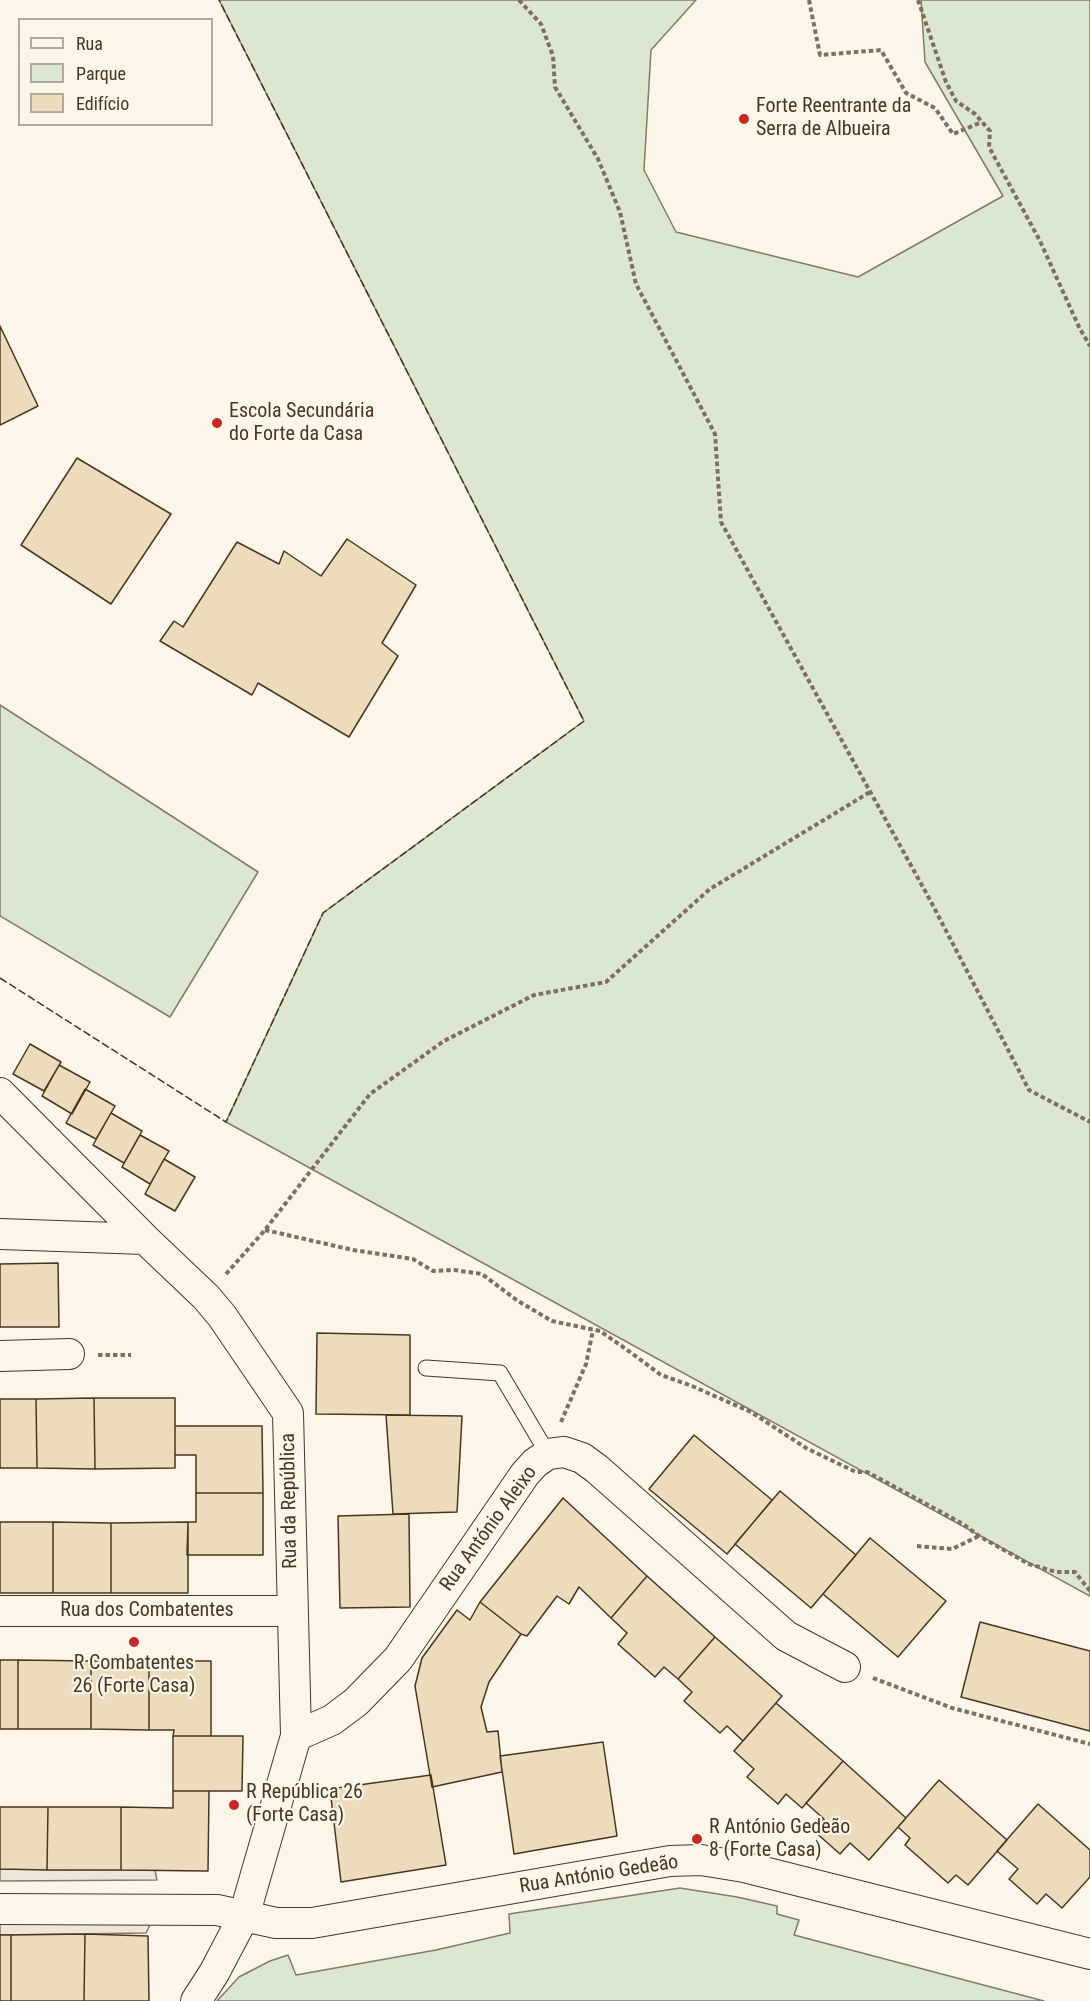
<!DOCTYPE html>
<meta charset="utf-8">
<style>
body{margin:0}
#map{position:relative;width:1090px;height:2001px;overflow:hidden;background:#fbf6e9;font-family:"Roboto Condensed",sans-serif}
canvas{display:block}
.legend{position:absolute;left:18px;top:18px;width:195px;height:108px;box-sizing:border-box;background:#fbf6e9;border:2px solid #b4a999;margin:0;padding:8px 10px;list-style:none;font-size:18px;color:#4a3520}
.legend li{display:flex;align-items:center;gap:12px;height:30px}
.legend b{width:30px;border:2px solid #b4a999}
</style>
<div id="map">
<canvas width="1090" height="2001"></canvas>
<ul class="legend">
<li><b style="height:8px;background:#fbf6e9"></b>Rua</li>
<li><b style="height:16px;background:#dce7d0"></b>Parque</li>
<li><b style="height:16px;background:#ecdcbc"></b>Edifício</li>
</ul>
</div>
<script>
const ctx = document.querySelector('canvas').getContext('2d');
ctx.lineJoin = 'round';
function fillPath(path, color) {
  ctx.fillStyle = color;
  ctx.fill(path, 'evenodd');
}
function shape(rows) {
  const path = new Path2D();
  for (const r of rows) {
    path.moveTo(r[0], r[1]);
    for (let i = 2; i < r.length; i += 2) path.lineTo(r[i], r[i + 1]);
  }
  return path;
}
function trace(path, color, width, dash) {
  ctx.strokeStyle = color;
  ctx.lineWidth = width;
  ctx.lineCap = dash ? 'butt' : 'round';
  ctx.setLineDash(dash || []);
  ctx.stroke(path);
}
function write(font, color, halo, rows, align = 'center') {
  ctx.font = font + ' "Roboto Condensed",sans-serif';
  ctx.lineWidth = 4.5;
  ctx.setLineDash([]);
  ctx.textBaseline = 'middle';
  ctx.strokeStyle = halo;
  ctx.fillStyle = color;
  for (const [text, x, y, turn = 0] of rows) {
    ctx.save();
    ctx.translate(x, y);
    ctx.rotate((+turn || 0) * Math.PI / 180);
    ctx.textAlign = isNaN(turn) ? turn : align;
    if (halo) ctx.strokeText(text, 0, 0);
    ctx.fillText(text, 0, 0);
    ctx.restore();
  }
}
const green = shape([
 [219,0,696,0,651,50,644,170,676,232,858,277,1003,196,925,62,921,0,1090,0,1090,1596,226,1122,323,913,584,721,219,0],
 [0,705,258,872,170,1017,0,916,0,705],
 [680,1888,737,1897,777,1906,777,1914,799,1920,794,1935,1044,2001,217,2001,239,1977,270,1961,288,1955,296,1975,436,1950,510,1933,509,1914,680,1888]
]);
fillPath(green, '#dce7d0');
trace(green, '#887966', 1.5);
const parking = shape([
 [0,1869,155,1870,157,1880,0,1881,0,1869],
 [152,1921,146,1933,0,1935,0,1922,152,1921]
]);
fillPath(parking, '#ede7d9');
trace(parking, '#887966', 1.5);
const building = shape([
 [0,326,38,406,0,425,0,326],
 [77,458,171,514,111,604,21,545,77,458],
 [347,539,416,585,382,643,398,656,349,737,258,683,252,695,160,641,174,621,183,627,237,542,279,564,284,551,321,576,347,539],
 [30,1044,61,1062,44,1091,13,1074,30,1044],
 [59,1065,90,1082,72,1114,42,1096,59,1065],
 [85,1089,115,1106,96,1139,66,1123,85,1089],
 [111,1113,142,1131,124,1163,93,1145,111,1113],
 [140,1135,169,1151,150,1184,122,1167,140,1135],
 [164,1159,195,1177,175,1211,145,1194,164,1159],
 [58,1263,59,1327,0,1327,0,1264,58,1263],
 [317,1333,410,1335,410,1415,316,1414,317,1333],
 [94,1398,95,1469,37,1468,36,1399,94,1398],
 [94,1398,175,1398,175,1468,95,1469,94,1398],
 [0,1399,36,1399,37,1468,0,1468,0,1399],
 [386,1415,462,1416,457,1512,393,1514,386,1415],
 [175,1426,262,1426,263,1493,196,1493,196,1455,175,1455,175,1426],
 [694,1435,772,1500,727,1554,649,1489,694,1435],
 [780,1491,856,1555,811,1608,735,1544,780,1491],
 [196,1493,263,1493,263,1555,187,1555,188,1522,196,1522,196,1493],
 [563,1498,647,1576,611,1618,579,1587,569,1604,557,1596,527,1636,521,1634,480,1602,563,1498],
 [409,1514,410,1607,340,1608,338,1516,409,1514],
 [0,1522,53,1522,53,1593,0,1593,0,1522],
 [53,1522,111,1523,111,1593,53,1593,53,1522],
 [188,1522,188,1593,111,1593,111,1523,188,1522],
 [870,1538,946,1601,898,1657,823,1594,870,1538],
 [647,1576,715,1637,678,1679,664,1667,655,1677,618,1644,627,1633,611,1618,647,1576],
 [480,1602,521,1634,489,1682,481,1707,487,1732,498,1731,502,1772,432,1787,415,1686,422,1658,457,1610,470,1620,480,1602],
 [980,1622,1090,1651,1090,1731,961,1697,980,1622],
 [715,1637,782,1696,743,1741,727,1726,720,1733,684,1701,692,1692,678,1679,715,1637],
 [0,1660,18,1660,18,1729,0,1729,0,1660],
 [18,1660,91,1661,91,1729,18,1729,18,1660],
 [91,1661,149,1661,149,1730,91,1729,91,1661],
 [149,1661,211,1661,211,1736,173,1736,174,1730,149,1730,149,1661],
 [776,1703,843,1761,802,1808,786,1794,778,1804,747,1777,754,1769,734,1751,776,1703],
 [173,1736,243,1736,242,1791,173,1791,173,1736],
 [603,1742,617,1836,514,1854,500,1756,603,1742],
 [843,1761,906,1818,869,1860,850,1843,840,1854,814,1831,824,1819,806,1803,843,1761],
 [431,1775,446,1865,341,1882,330,1789,431,1775],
 [939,1780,1007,1840,968,1885,956,1875,948,1883,905,1845,910,1838,898,1827,939,1780],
 [173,1791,209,1791,208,1871,121,1870,121,1807,173,1808,173,1791],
 [1038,1804,1090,1850,1090,1877,1062,1908,1046,1894,1037,1904,1009,1879,1018,1869,997,1851,1038,1804],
 [0,1807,48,1807,47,1870,0,1869,0,1807],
 [48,1807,121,1807,121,1870,47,1870,48,1807],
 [85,1934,148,1936,149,2001,84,2001,85,1934],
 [85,1934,84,2001,11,2001,11,1935,85,1934],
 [0,1935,11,1935,11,2001,0,2001,0,1935]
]);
fillPath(building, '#ecdcbc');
trace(building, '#4a3520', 1.5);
const lane = shape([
 [426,1368,500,1373,548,1454]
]);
const street = shape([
 [0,1093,145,1239,206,1297,222,1316,288,1413,296,1736,244,1916,214,1973,196,2001],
 [0,1234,145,1239],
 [0,1356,69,1354],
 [0,1611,293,1611],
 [296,1736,332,1720,356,1702,398,1659,525,1474,535,1463,548,1454,564,1452,582,1458,597,1469,786,1636,845,1667],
 [0,1909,217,1910,276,1923,312,1923,670,1861,701,1860,744,1867,1090,1954]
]);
trace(lane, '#4a3520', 17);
trace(street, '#4a3520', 32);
trace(shape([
 [519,0,541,24,553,56,555,87,598,159,620,212,636,284,715,434,721,522,929,898,1029,1090,1090,1122],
 [809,0,820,55,881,50,906,93,935,108,953,134,982,122],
 [918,0,946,82,956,101,975,114,990,131,989,147,1040,241,1079,327,1090,346],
 [265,1230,353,1250,413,1259,433,1271,454,1270,482,1274,518,1301,552,1321,600,1331,626,1349,661,1375,692,1386,751,1412,806,1448,856,1472,867,1472,884,1481,963,1524,979,1536,1029,1564,1056,1572,1075,1572,1090,1591],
 [226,1274,265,1230,370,1094,444,1041,534,995,606,982,710,889,870,792],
 [98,1355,131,1355],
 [561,1422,586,1364,593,1330],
 [917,1546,952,1549,979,1536],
 [873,1678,952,1708,1090,1744]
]), '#7f6f5c', 4, [4.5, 3]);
trace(lane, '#fbf6e9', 15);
trace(street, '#fbf6e9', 30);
trace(shape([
 [0,978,226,1122,323,913,584,721,219,0]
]), '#4a3520', 1.5, [8, 3]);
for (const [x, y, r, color] of [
 [744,119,6,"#c62828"],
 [217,423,6,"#c62828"],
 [134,1642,6,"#c62828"],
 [234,1805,6,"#c62828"],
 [697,1839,6,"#c62828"]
]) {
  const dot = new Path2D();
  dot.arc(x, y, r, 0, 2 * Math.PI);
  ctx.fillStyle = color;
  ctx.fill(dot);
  trace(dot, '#fbf6e9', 2);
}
write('20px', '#4a3520', '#fbf6e9', [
 ["Forte Reentrante da",756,107],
 ["Serra de Albueira",756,130],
 ["Escola Secundária",229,412],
 ["do Forte da Casa",229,435],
 ["R Combatentes",134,1664,"center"],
 ["26 (Forte Casa)",134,1687,"center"],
 ["R República 26",246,1793],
 ["(Forte Casa)",246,1816],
 ["R António Gedeão",709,1828],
 ["8 (Forte Casa)",709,1851]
], 'left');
write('20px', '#4a3520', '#fbf6e9', [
 ["Rua da República",290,1501,-91],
 ["Rua António Aleixo",489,1529,-54],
 ["Rua dos Combatentes",147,1611],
 ["Rua António Gedeão",599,1875,-9]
]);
</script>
